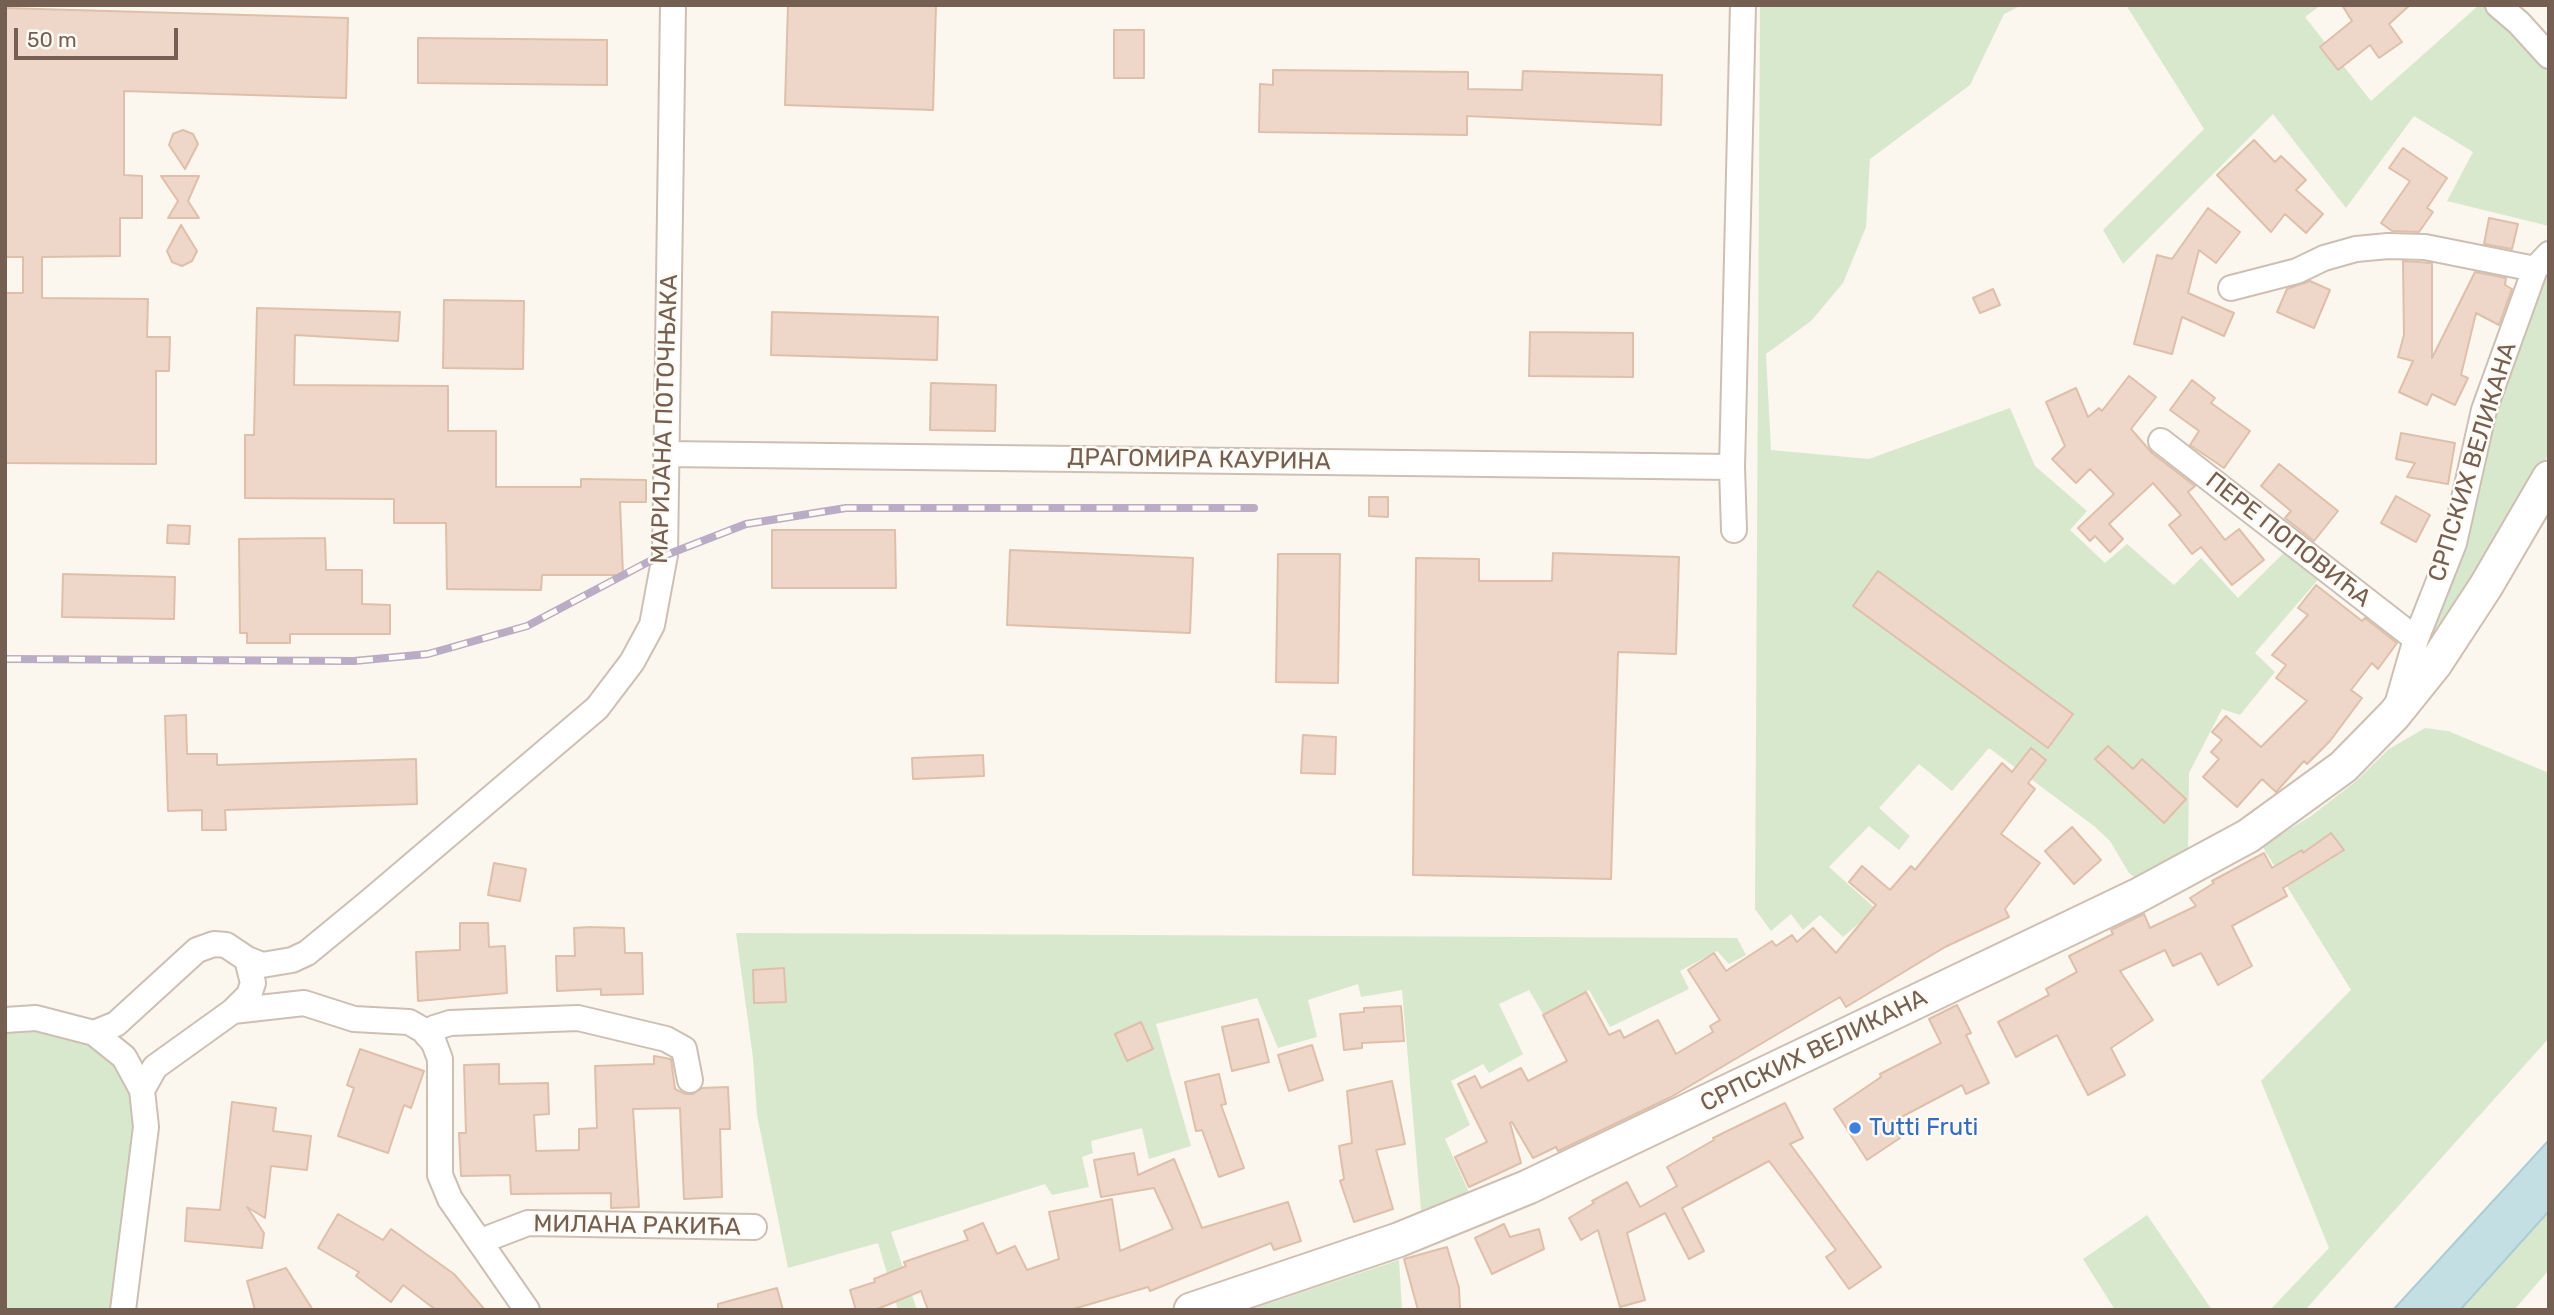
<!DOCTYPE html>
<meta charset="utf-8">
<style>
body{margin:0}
#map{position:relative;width:2554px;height:1315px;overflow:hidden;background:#fbf6ee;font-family:Rubik,sans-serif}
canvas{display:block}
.frame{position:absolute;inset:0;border:7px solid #755f52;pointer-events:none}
.scale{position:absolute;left:14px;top:28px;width:164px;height:32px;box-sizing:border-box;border:4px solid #755f52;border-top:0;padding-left:9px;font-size:21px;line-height:24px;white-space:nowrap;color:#755f52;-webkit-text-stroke:5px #fefaf4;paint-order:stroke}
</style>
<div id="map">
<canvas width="2554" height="1315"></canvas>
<div class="frame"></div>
<div class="scale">50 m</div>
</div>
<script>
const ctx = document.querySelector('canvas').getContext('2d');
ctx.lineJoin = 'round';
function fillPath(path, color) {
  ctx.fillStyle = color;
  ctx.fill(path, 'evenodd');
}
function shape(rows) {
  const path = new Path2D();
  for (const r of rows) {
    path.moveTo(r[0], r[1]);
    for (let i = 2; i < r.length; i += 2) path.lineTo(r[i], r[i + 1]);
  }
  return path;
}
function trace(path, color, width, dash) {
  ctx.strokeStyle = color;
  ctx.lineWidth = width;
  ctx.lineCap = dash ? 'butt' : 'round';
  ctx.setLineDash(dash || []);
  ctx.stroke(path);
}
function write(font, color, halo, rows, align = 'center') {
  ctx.font = font + ' Rubik,sans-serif';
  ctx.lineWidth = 5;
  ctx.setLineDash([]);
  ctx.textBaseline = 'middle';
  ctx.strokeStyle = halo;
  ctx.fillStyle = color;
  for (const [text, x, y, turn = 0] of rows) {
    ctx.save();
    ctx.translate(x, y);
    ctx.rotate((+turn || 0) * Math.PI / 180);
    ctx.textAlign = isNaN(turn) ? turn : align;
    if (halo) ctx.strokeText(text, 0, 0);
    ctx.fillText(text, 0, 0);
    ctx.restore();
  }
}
fillPath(shape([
 [1760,5,2022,5,2004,14,1970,85,1870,159,1866,227,1843,283,1811,321,1766,354,1771,450,1869,459,2010,408,2035,466,2087,511,2070,530,2105,563,2127,544,2174,585,2201,558,2238,598,2296,541,2328,568,2255,653,2275,672,2240,715,2222,709,2189,773,2188,857,2139,881,2129,873,2110,841,2094,826,1989,748,1952,791,1919,764,1879,808,1910,836,1899,850,1869,826,1829,867,1876,909,1843,937,1820,915,1803,930,1791,914,1771,931,1755,909],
 [2126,5,2321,5,2305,17,2371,101,2479,5,2493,5,2549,59,2549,226,2447,201,2473,152,2414,116,2346,208,2273,114,2123,264,2103,230,2204,129],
 [2549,265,2549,453,2482,571,2413,676,2495,405],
 [2425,728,2448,731,2549,773,2549,1038,2305,1310,2270,1310,2329,1248,2261,1081,2351,990,2262,846,2311,816,2355,782,2389,749],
 [736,933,1737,938,1746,955,1729,964,1717,951,1680,971,1689,989,1610,1027,1589,990,1543,1014,1529,990,1499,1004,1523,1054,1489,1073,1483,1064,1451,1081,1470,1125,1445,1139,1472,1199,1422,1221,1402,990,1361,997,1358,984,1308,1000,1317,1037,1278,1048,1257,998,1156,1024,1191,1146,1149,1159,1142,1128,1091,1141,1093,1153,1082,1157,1089,1187,1052,1195,1045,1184,891,1232,917,1310,898,1310,878,1243,788,1268,757,1115,753,1058],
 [46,1027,119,1056,140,1111,115,1310,5,1310,5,1030],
 [2549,1200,2549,1270,2514,1310,2441,1310],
 [2147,1215,2212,1310,2115,1310,2083,1259],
 [1399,1260,1402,1310,1249,1310]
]), '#d8e8cd');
const water = shape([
 [2549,1140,2549,1211,2469,1300,2460,1310,2393,1310,2549,1140]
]);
fillPath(water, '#c3dfe4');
trace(water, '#abcdd4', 2);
const building = shape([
 [788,5,936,5,933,110,785,105,788,5],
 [2342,5,2410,5,2389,24,2402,42,2379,58,2370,45,2338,70,2320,47,2352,21,2342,5],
 [5,8,348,18,346,98,124,91,124,175,142,176,142,218,120,218,120,256,42,257,42,298,148,299,147,337,170,337,169,371,156,371,156,464,6,463,5,293,23,293,23,257,5,257,5,8],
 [1114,30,1144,30,1144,78,1114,78,1114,30],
 [418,38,607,40,607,85,418,83,418,38],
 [1273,70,1468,72,1468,89,1522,90,1523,71,1662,75,1661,125,1467,116,1467,135,1259,132,1260,84,1273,85,1273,70],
 [183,130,193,134,198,144,185,169,169,145,173,134,183,130],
 [2254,140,2275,162,2281,156,2306,180,2296,190,2323,214,2306,233,2285,214,2271,232,2217,175,2254,140],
 [2403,148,2447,178,2427,208,2433,212,2419,232,2392,231,2381,223,2410,181,2389,168,2403,148],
 [161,176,199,176,188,201,199,218,168,218,178,201,161,176],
 [2208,208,2240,232,2216,263,2199,250,2188,293,2234,313,2224,336,2182,317,2172,354,2134,344,2157,255,2172,259,2208,208],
 [2489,218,2518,224,2512,249,2484,244,2489,218],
 [181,225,197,251,192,261,182,266,172,262,167,251,181,225],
 [2403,261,2432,263,2432,358,2475,272,2506,278,2505,285,2512,289,2499,325,2476,313,2461,375,2468,378,2455,405,2432,394,2427,405,2399,392,2413,361,2398,357,2404,335,2403,261],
 [2310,281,2330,290,2314,328,2277,312,2287,289,2310,281],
 [1993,289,2000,305,1980,313,1973,298,1993,289],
 [444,300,524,301,523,369,443,368,444,300],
 [257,308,400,312,398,341,295,335,294,385,448,386,448,431,496,431,496,487,581,487,581,479,646,480,646,502,620,502,623,575,542,575,541,590,447,589,446,523,394,523,394,499,245,498,245,435,254,435,257,308],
 [772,312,938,317,937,360,771,355,772,312],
 [1530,332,1633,333,1633,377,1529,376,1530,332],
 [2129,376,2156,397,2131,429,2152,453,2195,486,2188,492,2225,540,2239,529,2264,560,2232,585,2201,547,2192,554,2169,525,2181,515,2153,483,2109,524,2123,539,2110,552,2095,536,2090,541,2078,528,2114,494,2090,469,2076,483,2052,459,2065,446,2046,402,2076,388,2088,417,2099,408,2102,411,2129,376],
 [2192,380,2215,398,2211,403,2250,431,2224,468,2190,445,2199,431,2170,410,2192,380],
 [931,383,996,385,995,431,930,430,931,383],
 [2401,433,2455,443,2448,484,2407,477,2415,463,2396,459,2401,433],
 [2279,464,2338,511,2314,541,2285,518,2291,511,2261,486,2279,464],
 [2396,496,2430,515,2416,542,2381,523,2396,496],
 [1369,497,1388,497,1388,517,1369,516,1369,497],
 [168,525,190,526,189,544,167,543,168,525],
 [772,530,895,530,896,588,772,588,772,530],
 [325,538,326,570,362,570,362,604,390,605,390,634,290,634,290,643,247,643,247,633,240,633,239,539,325,538],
 [1010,550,1193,558,1190,633,1007,625,1010,550],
 [1553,553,1679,557,1676,654,1618,652,1611,879,1413,875,1416,558,1479,559,1479,581,1552,581,1553,553],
 [1278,554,1340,554,1338,683,1276,682,1278,554],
 [1878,571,2073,714,2048,748,1853,606,1878,571],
 [63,574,175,577,174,619,62,617,63,574],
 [2316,585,2362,621,2365,618,2397,643,2378,669,2372,663,2351,690,2362,698,2330,741,2307,764,2304,761,2276,792,2262,779,2237,807,2203,777,2219,759,2211,752,2222,740,2212,732,2226,716,2261,747,2307,701,2276,678,2286,665,2272,655,2308,615,2298,608,2316,585],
 [186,715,187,754,217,754,217,765,416,759,417,804,225,810,226,830,202,830,202,810,168,811,165,716,186,715],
 [1303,735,1336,737,1335,774,1301,773,1303,735],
 [2108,746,2133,769,2142,759,2186,799,2164,823,2095,759,2108,746],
 [2031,748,2046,760,2028,783,2035,789,2001,834,2040,863,2005,909,2009,917,1945,947,1846,1007,1840,997,1671,1097,1558,1151,1556,1147,1533,1158,1512,1122,1510,1123,1521,1163,1469,1187,1455,1157,1487,1142,1458,1084,1475,1076,1481,1088,1521,1068,1528,1081,1567,1061,1543,1015,1586,992,1609,1035,1620,1030,1624,1038,1658,1020,1676,1054,1713,1032,1710,1026,1720,1020,1688,970,1714,953,1726,971,1772,941,1776,946,1792,935,1797,942,1813,928,1836,953,1876,905,1849,882,1862,866,1890,890,1911,866,1915,870,2002,763,2012,772,2031,748],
 [983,755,984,776,913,779,912,758,983,755],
 [2072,827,2101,860,2074,884,2045,851,2072,827],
 [2331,833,2344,850,2283,888,2287,896,2232,926,2252,966,2218,985,2201,953,2173,966,2165,950,2120,971,2153,1020,2111,1048,2125,1075,2088,1095,2057,1035,2016,1057,1998,1022,2049,995,2046,989,2077,972,2069,956,2113,934,2111,930,2144,914,2150,928,2196,906,2190,898,2214,883,2212,881,2264,853,2272,868,2302,850,2303,853,2331,833],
 [494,863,526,869,520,901,488,895,494,863],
 [460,923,488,923,489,947,505,946,507,993,418,1001,416,952,460,950,460,923],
 [591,927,624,928,625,953,642,953,643,994,601,995,601,989,557,991,556,956,575,956,574,928,591,927],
 [784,968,786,1002,754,1003,753,970,784,968],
 [1957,1005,1971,1033,1966,1035,1989,1083,1966,1094,1962,1085,1890,1123,1900,1138,1867,1160,1834,1109,1881,1077,1880,1074,1941,1043,1929,1019,1957,1005],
 [1401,1006,1404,1041,1362,1043,1362,1048,1344,1050,1340,1014,1364,1012,1364,1008,1401,1006],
 [1258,1019,1269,1062,1232,1071,1222,1027,1258,1019],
 [1141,1022,1153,1049,1127,1061,1115,1034,1141,1022],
 [1312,1045,1323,1080,1289,1091,1278,1055,1312,1045],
 [360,1049,424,1071,411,1108,404,1105,388,1153,338,1136,354,1088,347,1085,360,1049],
 [654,1056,671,1059,675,1089,685,1094,693,1094,702,1088,728,1087,730,1129,720,1129,722,1197,684,1199,680,1108,633,1109,639,1207,611,1208,611,1193,511,1194,510,1175,461,1176,459,1133,466,1133,464,1065,499,1064,499,1084,548,1083,549,1114,534,1115,536,1151,579,1150,579,1129,597,1128,595,1066,654,1064,654,1056],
 [1219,1074,1226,1104,1221,1105,1244,1168,1219,1177,1202,1130,1196,1131,1185,1082,1219,1074],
 [1392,1081,1405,1144,1376,1150,1393,1209,1354,1222,1340,1181,1344,1179,1339,1146,1352,1143,1347,1091,1392,1081],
 [232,1102,276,1108,273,1131,311,1136,307,1170,271,1166,265,1218,247,1207,264,1233,262,1248,185,1241,187,1208,220,1210,232,1102],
 [1785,1103,1803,1138,1790,1144,1881,1267,1849,1289,1826,1257,1836,1250,1769,1161,1682,1208,1704,1251,1689,1259,1665,1213,1627,1233,1645,1300,1620,1307,1598,1230,1581,1240,1569,1218,1594,1203,1592,1201,1627,1182,1640,1207,1677,1186,1667,1167,1714,1140,1713,1138,1785,1103],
 [1134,1153,1138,1175,1174,1159,1202,1228,1288,1202,1301,1241,1274,1250,1271,1243,1150,1291,1148,1287,1070,1310,928,1310,921,1291,875,1310,856,1310,850,1290,875,1282,874,1279,906,1266,904,1262,968,1240,964,1231,983,1223,997,1254,1015,1246,1027,1270,1059,1259,1049,1212,1112,1199,1120,1251,1173,1229,1154,1188,1101,1197,1094,1160,1134,1153],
 [338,1214,383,1240,391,1229,454,1274,485,1310,436,1310,403,1285,391,1302,356,1276,359,1272,318,1248,338,1214],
 [1504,1224,1510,1237,1539,1229,1544,1249,1492,1274,1475,1238,1504,1224],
 [1447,1247,1459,1288,1460,1310,1418,1310,1404,1259,1447,1247],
 [286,1268,313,1310,255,1310,247,1281,286,1268],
 [777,1288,783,1310,718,1310,718,1304,777,1288]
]);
fillPath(building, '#eed7c8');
trace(building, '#dfbfaa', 2);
const street = shape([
 [2498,5,2519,23,2549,56],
 [2231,288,2297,271,2324,258,2356,249,2388,246,2425,247,2535,269],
 [2161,441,2416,639],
 [666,454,1732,467],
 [1734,530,1732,467,1743,5],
 [2397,705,2416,639,2454,543,2484,410,2535,269,2549,254],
 [247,959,262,965,292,960,307,953,369,902,597,708,632,662,652,625,665,555,673,5],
 [233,1011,304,1003,354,1019,409,1022,423,1030,434,1043,440,1059,440,1175,450,1199,527,1310],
 [5,1020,36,1018,94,1033,124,1057,142,1090,146,1127,123,1310],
 [94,1033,116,1024,197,950,214,944,226,945,247,959,253,983,249,995,233,1011,155,1067,142,1090],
 [427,1035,434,1028,450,1023,578,1018,666,1039,684,1049,690,1080],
 [481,1241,528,1223,754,1227]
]);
const secondary = shape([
 [1191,1310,1398,1240,1528,1187,2137,896,2248,836,2343,767,2394,715,2435,664,2486,586,2549,478]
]);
trace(street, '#cdbfb4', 28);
trace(secondary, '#cfbfb2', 37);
trace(street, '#fff', 24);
trace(secondary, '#fff', 33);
const rail = shape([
 [5,659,354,661,428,654,527,626,648,562,746,524,846,508,1254,508]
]);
trace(rail, '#baacc5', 8);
trace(rail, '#fefaf4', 5, [16]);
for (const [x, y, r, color] of [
 [1855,1128,7,"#3f7fe0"]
]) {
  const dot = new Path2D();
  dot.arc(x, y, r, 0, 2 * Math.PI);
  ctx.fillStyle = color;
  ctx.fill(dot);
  trace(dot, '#fefaf4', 2.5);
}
write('24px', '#755f52', '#fefaf4', [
 ["МАРИЈАНА ПОТОЧЊАКА",665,419,-88],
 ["ДРАГОМИРА КАУРИНА",1199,460,1],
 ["СРПСКИХ ВЕЛИКАНА",2473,462,-73],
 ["ПЕРЕ ПОПОВИЋА",2288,540,38],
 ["СРПСКИХ ВЕЛИКАНА",1814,1051,-26],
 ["МИЛАНА РАКИЋА",637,1226,1]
]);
write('24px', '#366cbe', '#fefaf4', [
 ["Tutti Fruti",1869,1128]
], 'left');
</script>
